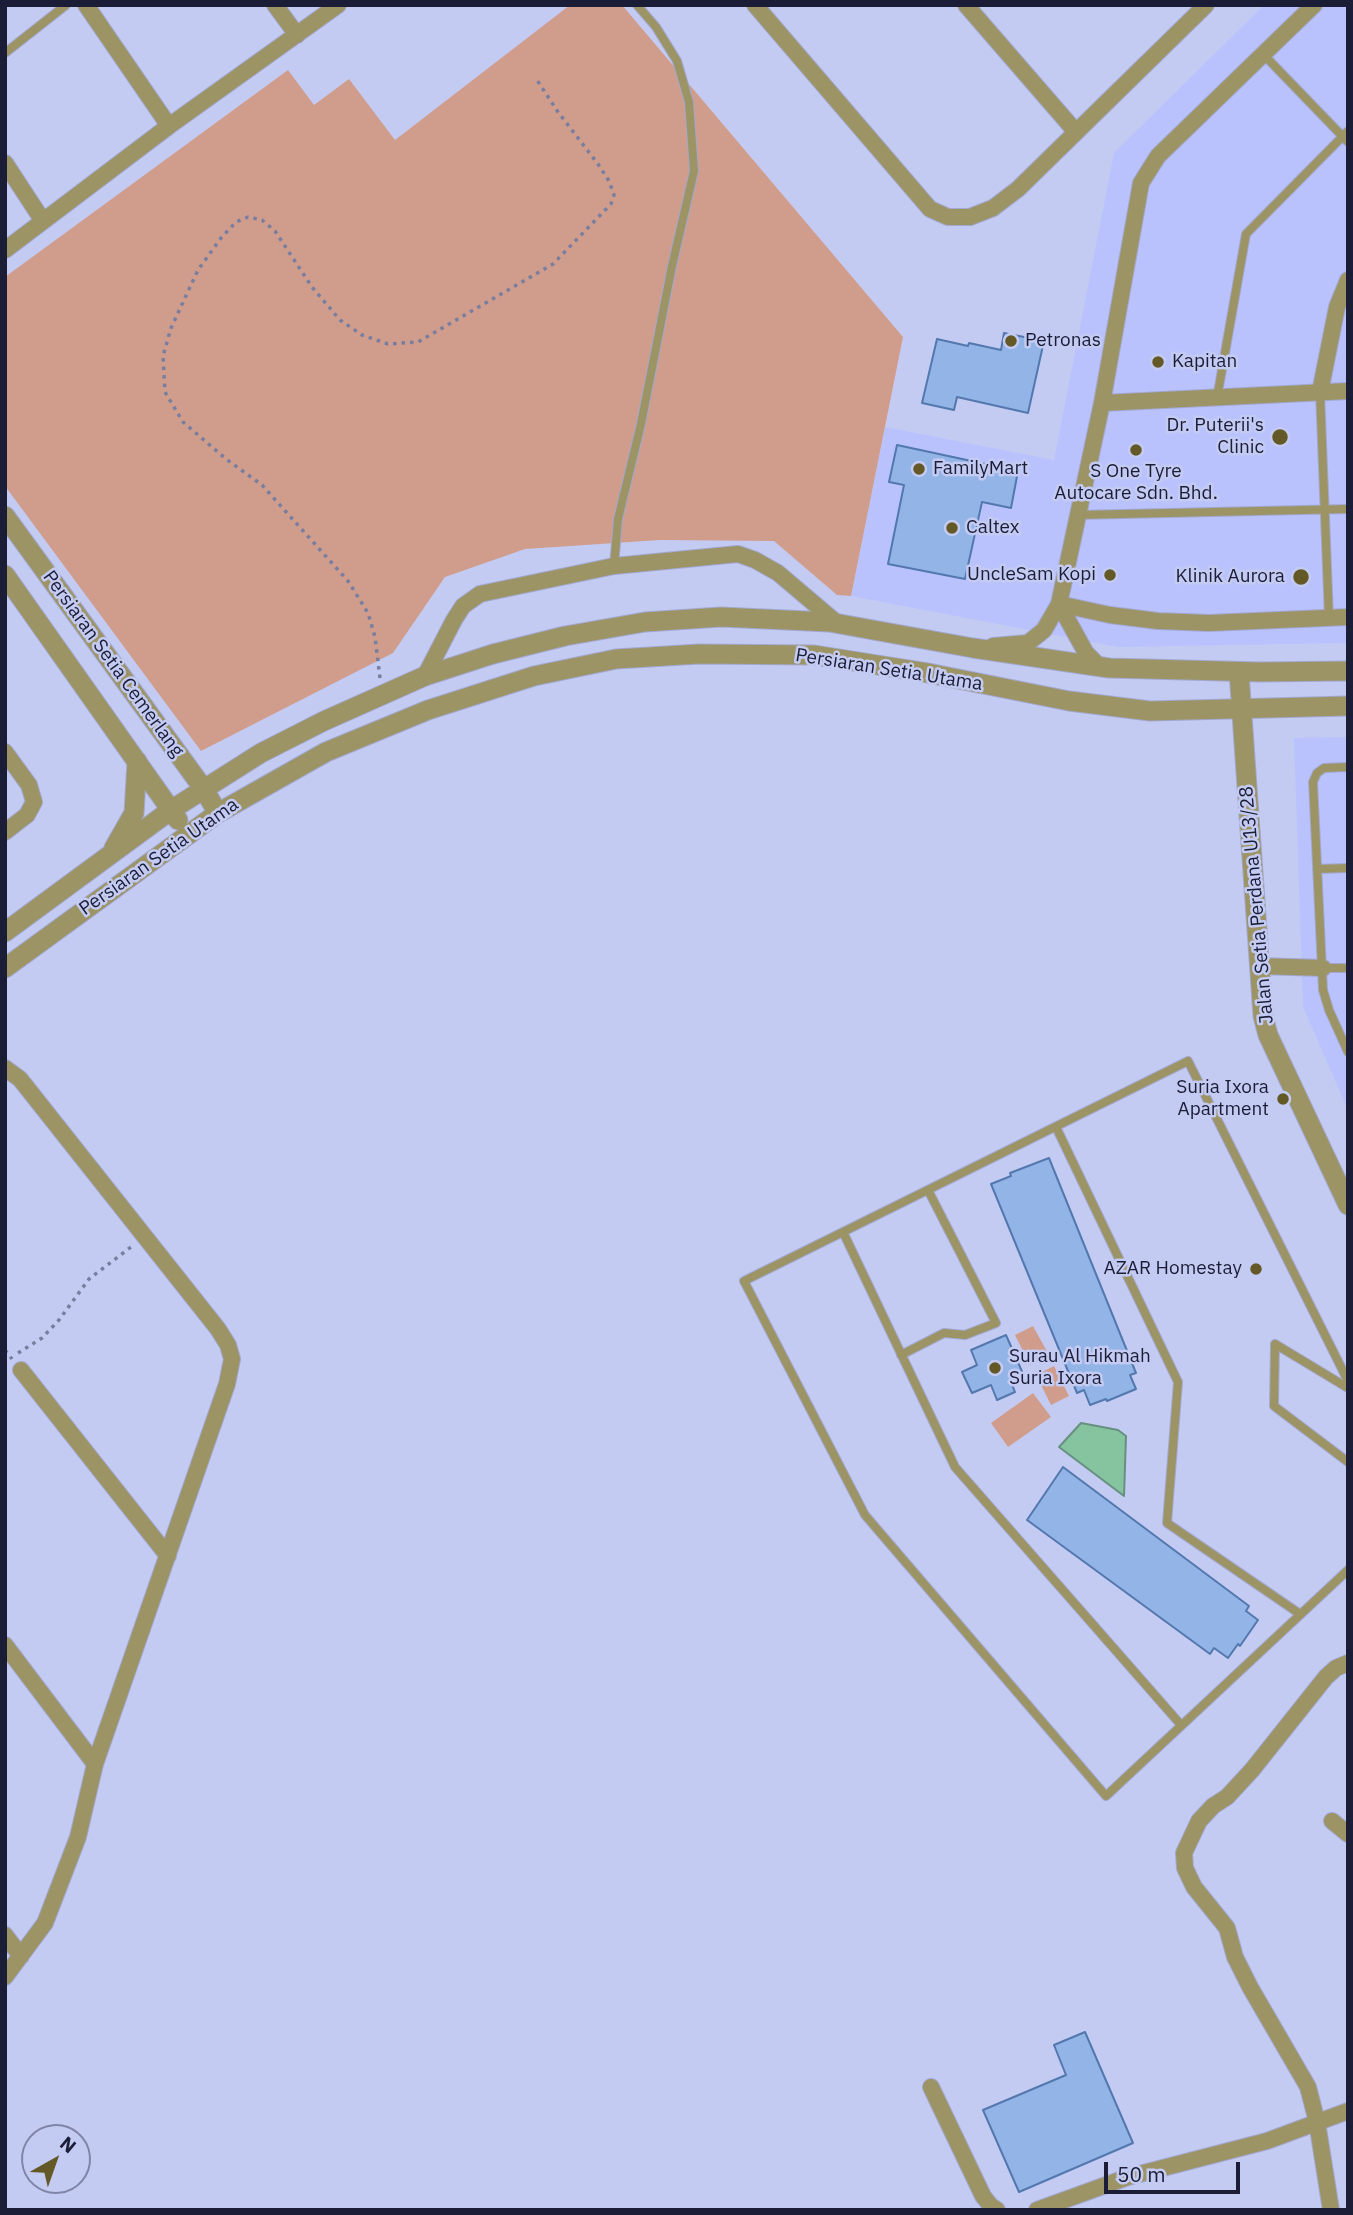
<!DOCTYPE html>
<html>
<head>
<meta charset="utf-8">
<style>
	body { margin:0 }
	#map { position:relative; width:1353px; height:2215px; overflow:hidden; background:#c4cbf3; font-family:"IBM Plex Sans",sans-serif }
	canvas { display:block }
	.frame { position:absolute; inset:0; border:7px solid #1b1d36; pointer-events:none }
	.north { position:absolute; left:21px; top:2124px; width:70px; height:70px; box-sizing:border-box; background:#c4cbf3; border:2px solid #8085a7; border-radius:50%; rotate:40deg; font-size:19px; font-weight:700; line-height:28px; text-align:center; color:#1b1d36 }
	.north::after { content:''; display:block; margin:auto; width:24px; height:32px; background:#645926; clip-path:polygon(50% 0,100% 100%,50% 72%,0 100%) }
	.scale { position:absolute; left:1104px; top:2162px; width:136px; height:32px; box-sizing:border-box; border:4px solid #1b1d36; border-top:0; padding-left:9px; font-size:21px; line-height:24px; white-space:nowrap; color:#1b1d36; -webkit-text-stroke:5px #c4cbf3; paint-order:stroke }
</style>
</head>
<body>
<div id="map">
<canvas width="1353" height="2215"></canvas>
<div class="frame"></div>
<div class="north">N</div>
<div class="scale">50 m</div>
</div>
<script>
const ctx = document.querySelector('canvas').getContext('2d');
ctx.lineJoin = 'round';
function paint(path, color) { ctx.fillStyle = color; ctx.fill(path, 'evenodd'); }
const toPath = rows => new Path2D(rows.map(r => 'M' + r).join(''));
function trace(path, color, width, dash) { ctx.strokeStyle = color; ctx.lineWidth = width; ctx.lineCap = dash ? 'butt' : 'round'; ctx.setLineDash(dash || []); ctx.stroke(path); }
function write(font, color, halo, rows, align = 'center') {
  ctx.font = font + ' "IBM Plex Sans",sans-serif'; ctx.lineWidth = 5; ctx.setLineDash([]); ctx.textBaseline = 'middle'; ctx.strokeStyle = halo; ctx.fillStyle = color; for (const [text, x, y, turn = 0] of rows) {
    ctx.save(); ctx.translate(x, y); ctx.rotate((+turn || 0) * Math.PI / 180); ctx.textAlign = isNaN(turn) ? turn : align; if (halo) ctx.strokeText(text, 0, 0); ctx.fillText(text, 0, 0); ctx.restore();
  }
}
paint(toPath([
	[1264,5,1348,5,1348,643,1118,647,851,596,885,427,1054,460,1114,153],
	[1348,737,1348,1110,1303,1007,1294,738]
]), '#b9c2fd');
paint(toPath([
	[570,5,622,5,903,337,851,596,837,595,774,541,660,540,525,549,445,577,393,653,201,751,5,486,5,277,288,70,314,105,349,79,395,140],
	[1033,1326,1049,1355,1030,1365,1015,1335],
	[1054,1366,1069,1396,1051,1405,1036,1375],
	[1033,1393,1051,1417,1008,1447,991,1423]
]), '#d09d8d');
const water = toPath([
	[1081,1423,1118,1430,1126,1436,1124,1496,1059,1447,1081,1423]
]);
paint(water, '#86c39f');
trace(water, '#669180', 2);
const building = toPath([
	[1004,333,1044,341,1028,413,957,397,954,410,922,403,937,339,968,346,969,343,1001,350,1004,333],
	[897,445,1018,471,1011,508,982,502,965,579,888,564,904,485,889,482,897,445],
	[1049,1158,1136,1373,1130,1375,1136,1389,1107,1401,1106,1399,1090,1405,1084,1390,1077,1393,991,1184,1011,1176,1010,1173,1049,1158],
	[1006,1335,1024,1376,1011,1382,1015,1392,997,1400,991,1385,972,1393,962,1372,977,1365,971,1350,1006,1335],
	[1063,1467,1249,1606,1246,1611,1258,1620,1240,1646,1238,1644,1228,1658,1214,1648,1210,1654,1027,1520,1063,1467],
	[1085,2032,1133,2143,1019,2192,983,2110,1066,2075,1054,2045,1085,2032]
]);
paint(building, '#92b4e6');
trace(building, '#5378ae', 2);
const service = toPath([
	[5,53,66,5],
	[1264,55,1348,142],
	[1320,392,1329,618],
	[1217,398,1246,234,1348,131],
	[1078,515,1348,509],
	[614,566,618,519,641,424,672,266,694,171,689,102,677,61,656,27,637,5],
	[1348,767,1324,768,1317,773,1313,782,1323,990,1329,1010,1348,1052],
	[1317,869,1348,868],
	[1323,968,1348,968],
	[1056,1127,1178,1382,1167,1523,1300,1614],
	[843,1232,955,1467,1181,1725],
	[1275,1344,1274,1406,1348,1462],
	[1275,1344,1348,1388],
	[901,1355,944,1333,965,1335,996,1323,928,1190],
	[1348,1381,1188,1061,744,1281,865,1515,1106,1796,1348,1570]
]);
const minor = toPath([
	[86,5,169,126],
	[275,5,297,35],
	[755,5,930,209,948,217,970,217,993,208,1018,189,1206,5],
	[966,5,1076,132],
	[5,163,43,221],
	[5,250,169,126,338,5],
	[1320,392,1337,307,1348,280],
	[1102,403,1348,391],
	[1059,604,1110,615,1158,621,1209,623,1348,617],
	[1059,604,1086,653,1099,666],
	[993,646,1028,643,1044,630,1059,604,1102,403,1141,183,1158,156,1314,5],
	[425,676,454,620,463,606,480,594,614,566,738,554,755,560,778,573,837,623],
	[5,752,29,785,34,802,27,815,5,832],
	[1259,966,1323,968],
	[5,1068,20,1079,218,1329,228,1345,232,1359,227,1384,95,1764],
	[21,1370,168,1556],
	[5,1645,95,1764,78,1837,45,1923,5,1977],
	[1332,1821,1348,1834],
	[5,1935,21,1956],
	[931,2087,983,2196,991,2206,997,2210],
	[1037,2210,1128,2177,1267,2141,1348,2111],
	[1331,2210,1317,2122,1308,2087,1250,1987,1235,1957,1227,1928,1194,1887,1185,1868,1184,1853,1199,1821,1213,1806,1227,1797,1252,1770,1326,1677,1336,1668,1348,1663]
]);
const tertiary = toPath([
	[5,516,203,788,218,813],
	[5,575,178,820],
	[1239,672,1263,1016,1268,1035,1348,1205],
	[114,848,134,813,137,761],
	[5,932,171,810,261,753,324,721,425,676,493,654,565,636,645,622,721,617,829,622,973,648,1109,668,1260,672,1348,671],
	[5,968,218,813,326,752,428,710,534,676,616,659,699,654,814,655,928,673,1069,701,1150,711,1348,706]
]);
trace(service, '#a2a8cd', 10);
trace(minor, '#a2a8cd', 18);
trace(tertiary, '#a2a8cd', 21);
trace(toPath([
	[380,678,375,637,368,613,348,581,262,485,226,459,183,422,165,392,163,356,171,328,198,270,221,238,236,222,248,217,262,220,275,231,312,287,340,320,362,335,388,344,418,342,553,264,611,204,614,195,609,181,598,164,558,112,537,80],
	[5,1350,12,1359],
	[18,1353,42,1338,59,1320,89,1279,131,1247]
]), '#797e9f', 3.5, [3.5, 5]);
trace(service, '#9d9466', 8);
trace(minor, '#9d9466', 16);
trace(tertiary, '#9d9466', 19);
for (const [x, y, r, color] of [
	[1011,341,7,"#645926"],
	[1158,362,7,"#645926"],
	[1280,437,9,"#645926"],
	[1136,450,7,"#645926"],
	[919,469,7,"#645926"],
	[952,528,7,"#645926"],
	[1110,575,7,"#645926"],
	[1301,577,9,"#645926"],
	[1283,1099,7,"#645926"],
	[1256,1269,7,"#645926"],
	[995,1368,7,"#645926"]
]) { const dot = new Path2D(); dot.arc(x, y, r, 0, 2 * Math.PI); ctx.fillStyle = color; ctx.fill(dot); trace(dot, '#c4cbf3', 2.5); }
write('19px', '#1b1d36', '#c4cbf3', [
	["Petronas",1025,341],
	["Kapitan",1172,362],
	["Dr. Puterii's",1264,426,"right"],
	["Clinic",1264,448,"right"],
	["FamilyMart",933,469],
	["S One Tyre",1136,472,"center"],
	["Autocare Sdn. Bhd.",1136,494,"center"],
	["Caltex",966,528],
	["UncleSam Kopi",1096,575,"right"],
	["Klinik Aurora",1285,577,"right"],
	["Suria Ixora",1269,1088,"right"],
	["Apartment",1269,1110,"right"],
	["AZAR Homestay",1242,1269,"right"],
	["Surau Al Hikmah",1009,1357],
	["Suria Ixora",1009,1379]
], 'left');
write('19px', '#1b1d36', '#c4cbf3', [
	["Persiaran Setia Cemerlang",113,664,54],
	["Persiaran Setia Utama",889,670,9],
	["Persiaran Setia Utama",159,857,-35],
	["Jalan Setia Perdana U13/28",1257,905,-95]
]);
</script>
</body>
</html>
